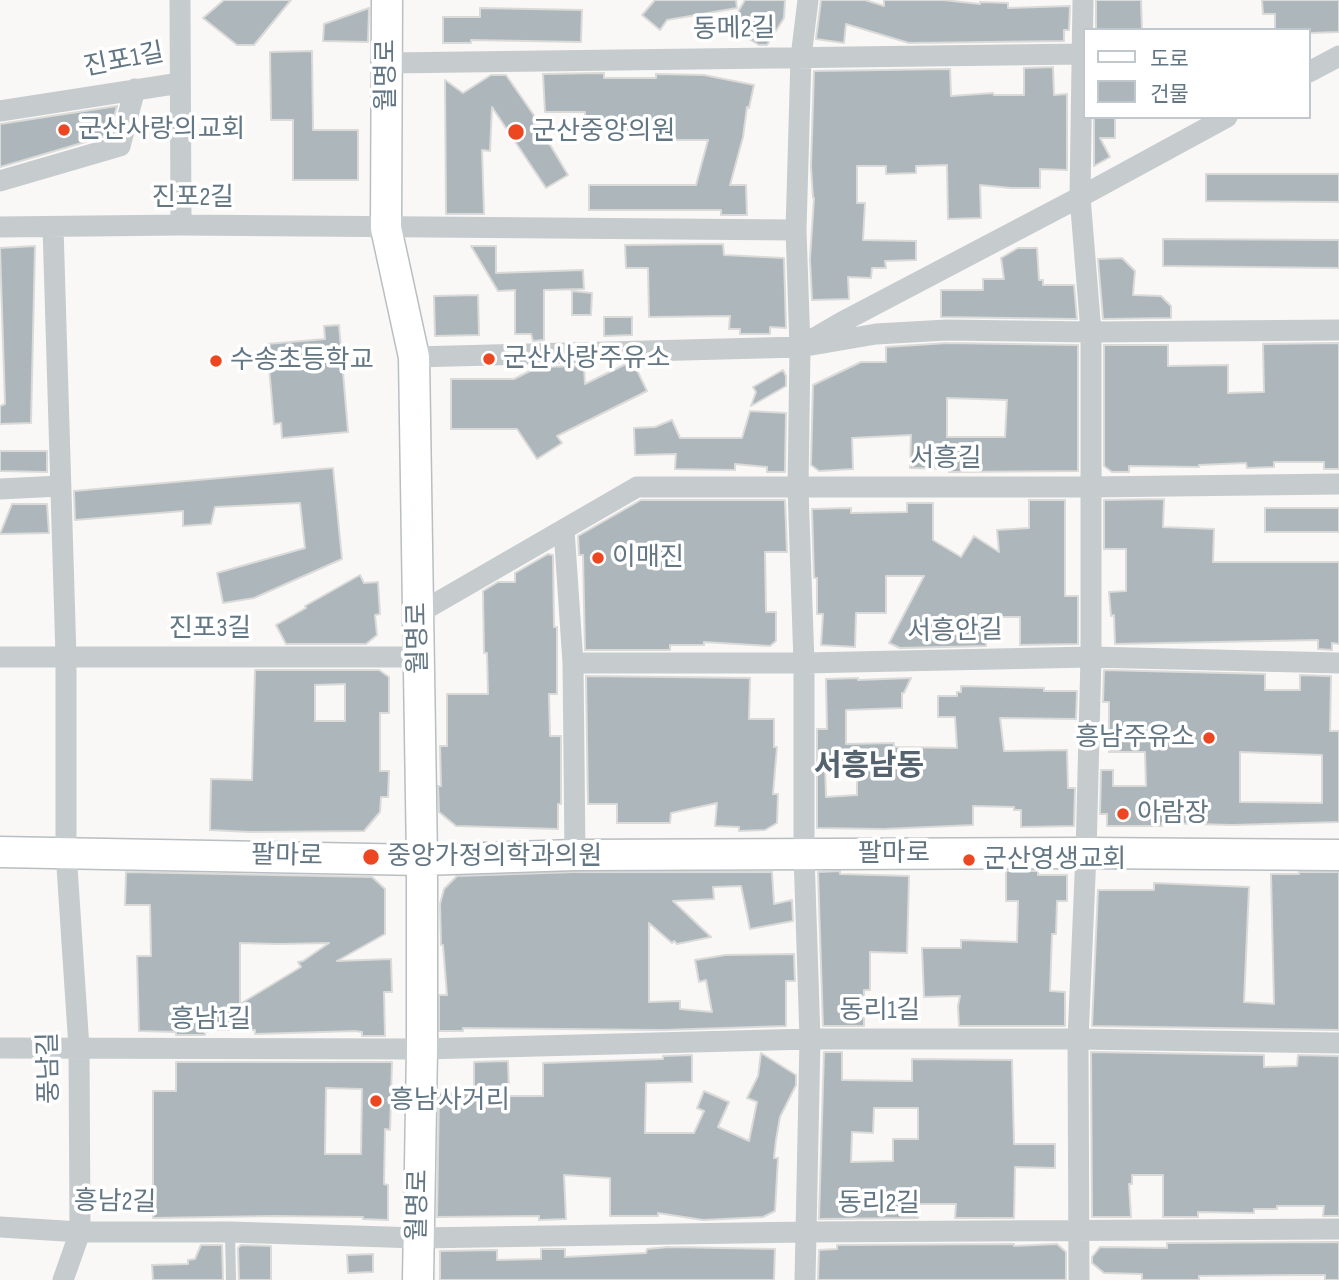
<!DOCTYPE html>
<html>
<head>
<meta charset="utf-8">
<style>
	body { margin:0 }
	#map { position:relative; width:1339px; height:1280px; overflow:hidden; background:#f9f8f6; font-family:"Sofia Sans Condensed","Noto Sans KR",sans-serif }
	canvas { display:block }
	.legend { position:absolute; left:1083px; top:28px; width:228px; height:91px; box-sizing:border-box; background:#fff; border:2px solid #c0c8cd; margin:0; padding:9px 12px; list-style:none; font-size:21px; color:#627683 }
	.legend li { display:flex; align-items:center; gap:14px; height:35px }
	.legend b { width:35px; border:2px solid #c0c8cd }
</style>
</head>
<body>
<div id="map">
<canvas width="1339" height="1280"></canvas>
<ul class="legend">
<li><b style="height:9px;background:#fff"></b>도로</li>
<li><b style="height:19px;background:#acb6bb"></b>건물</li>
</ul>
</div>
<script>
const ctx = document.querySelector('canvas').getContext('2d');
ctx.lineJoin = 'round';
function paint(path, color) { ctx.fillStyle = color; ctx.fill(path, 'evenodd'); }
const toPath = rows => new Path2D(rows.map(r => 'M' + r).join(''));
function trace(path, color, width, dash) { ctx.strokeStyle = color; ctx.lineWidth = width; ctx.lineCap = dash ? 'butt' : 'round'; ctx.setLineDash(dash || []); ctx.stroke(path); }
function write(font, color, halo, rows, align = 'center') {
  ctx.font = font + ' "Sofia Sans Condensed","Noto Sans KR",sans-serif'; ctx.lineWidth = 7; ctx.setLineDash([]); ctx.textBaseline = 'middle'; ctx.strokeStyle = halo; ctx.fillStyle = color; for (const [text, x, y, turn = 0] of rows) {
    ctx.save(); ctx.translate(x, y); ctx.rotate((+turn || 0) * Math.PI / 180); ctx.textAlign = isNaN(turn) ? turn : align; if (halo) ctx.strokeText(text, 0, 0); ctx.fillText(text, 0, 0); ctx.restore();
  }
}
const building = toPath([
	[224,0,291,0,254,45,237,45,203,18,224,0],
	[655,0,736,0,737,8,667,20,660,30,642,15,655,0],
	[745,0,785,0,784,18,767,45,759,45,729,27,745,0],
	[821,0,865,0,884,6,884,0,943,0,980,4,980,2,1008,3,1008,8,1070,6,1069,30,1064,30,1064,41,909,43,846,24,844,43,816,39,821,0],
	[1096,0,1141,0,1142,30,1096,30,1096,0],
	[1262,0,1339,0,1339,32,1309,33,1309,30,1306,29,1275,29,1275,14,1263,14,1262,0],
	[369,8,368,42,323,41,324,24,369,8],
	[480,8,582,10,581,42,471,40,471,43,443,43,443,17,480,17,480,8],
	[312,51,313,130,358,130,358,180,293,180,293,120,271,120,270,52,312,51],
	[1053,67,1054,95,1067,94,1067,170,1040,169,1040,188,1011,188,980,185,981,218,948,219,947,165,916,166,916,173,886,174,886,166,857,166,857,203,865,203,863,240,916,241,916,260,885,261,886,268,872,268,871,278,848,277,849,299,812,300,810,259,814,198,813,198,811,166,814,71,950,69,951,96,993,93,994,95,1024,95,1024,68,1053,67],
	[604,73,604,78,656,78,656,74,704,75,754,85,749,108,747,107,743,137,730,185,746,185,747,215,721,215,721,210,589,210,589,185,696,185,708,140,655,140,655,130,607,130,607,122,585,122,585,112,545,112,543,74,604,73],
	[491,75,506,75,540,124,540,128,568,175,546,188,492,107,490,151,482,150,484,214,446,214,445,80,463,93,491,75],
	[117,106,109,135,0,167,0,124,117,106],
	[1094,117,1115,117,1115,138,1100,138,1110,157,1094,166,1094,117],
	[1206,174,1339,174,1339,202,1206,201,1206,174],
	[1163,239,1339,240,1339,268,1163,266,1163,239],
	[723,244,724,255,784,258,786,328,770,327,770,334,740,334,740,329,729,329,730,316,649,317,648,268,626,268,625,245,723,244],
	[35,246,31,423,0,424,0,406,5,404,0,248,35,246],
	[471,246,496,246,496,273,583,270,584,289,544,290,544,340,533,341,531,334,515,334,515,290,498,291,471,246],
	[1018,248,1037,248,1039,280,1043,280,1043,285,1074,285,1077,319,941,317,941,290,983,290,983,279,1004,279,1001,258,1018,248],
	[1122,258,1135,271,1133,295,1161,296,1171,306,1171,318,1103,319,1098,259,1122,258],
	[572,291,592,293,591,315,572,315,572,291],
	[478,295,479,335,435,336,434,296,478,295],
	[604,317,632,317,632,335,604,336,604,317],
	[339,325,348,432,282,438,281,423,274,424,267,344,325,339,324,326,339,325],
	[947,343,1078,345,1078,471,949,472,949,469,910,468,911,435,852,438,853,469,819,471,811,465,813,385,861,362,886,362,886,347,947,343],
	[947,398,1007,400,1005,437,947,437,947,398],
	[1339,343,1339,469,1324,469,1324,462,1274,462,1274,467,1247,468,1246,463,1199,465,1199,467,1129,466,1129,472,1112,472,1104,466,1104,345,1168,345,1168,366,1228,365,1228,393,1264,392,1263,344,1339,343],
	[634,364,647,391,557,436,562,443,537,459,517,429,451,429,451,379,514,379,538,367,584,366,585,384,624,365,634,364],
	[783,370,786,376,786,386,751,406,756,392,753,387,783,370],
	[750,411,786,413,785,472,767,472,767,467,735,464,735,470,675,469,676,454,635,455,634,428,655,427,672,420,680,438,742,438,750,411],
	[0,451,47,451,47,472,0,471,0,451],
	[333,468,342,559,254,598,223,603,217,573,305,548,300,503,215,507,211,524,183,526,183,511,75,520,74,491,333,468],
	[1164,499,1163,527,1214,529,1213,562,1339,562,1339,644,1332,643,1332,650,1318,649,1318,640,1115,644,1114,615,1111,616,1109,592,1126,591,1126,549,1104,549,1104,500,1164,499],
	[641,500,785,500,787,552,765,552,766,612,776,612,776,641,770,646,704,642,704,645,670,645,670,650,585,650,583,555,579,555,578,536,641,500],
	[1029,500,1065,500,1065,596,1078,596,1078,644,1020,645,1020,617,987,617,986,646,900,648,889,643,924,576,886,576,886,613,856,613,855,647,821,645,823,614,817,614,817,578,814,578,812,509,851,508,851,513,907,512,907,503,933,503,933,540,961,557,974,536,999,552,997,530,1029,528,1029,500],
	[12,504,47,504,49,533,0,534,12,504],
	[1265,508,1339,508,1339,532,1265,532,1265,508],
	[548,554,553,555,554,627,557,627,557,694,549,694,550,736,561,736,561,804,558,804,558,829,456,826,439,812,438,786,441,786,440,746,447,746,447,694,488,694,487,653,484,653,483,591,498,582,515,582,515,573,548,554],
	[360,575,364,583,378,582,380,614,375,615,377,635,366,644,286,644,276,625,306,608,305,606,360,575],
	[255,670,379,670,389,677,389,713,380,713,380,771,389,771,388,797,381,797,380,812,364,831,250,832,210,830,211,779,252,780,255,670],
	[345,684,345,721,315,721,315,685,345,684],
	[1104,670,1265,674,1265,690,1300,690,1300,675,1331,676,1330,731,1339,731,1339,822,1232,825,1162,823,1162,826,1107,826,1107,814,1100,814,1101,770,1113,770,1113,786,1146,786,1145,752,1109,752,1109,702,1103,702,1104,670],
	[1240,752,1322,755,1322,803,1240,802,1240,752],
	[586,676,750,678,749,719,774,719,774,747,777,747,773,794,778,794,777,823,765,830,739,831,739,827,715,826,717,803,671,813,670,823,617,823,617,804,588,804,586,676],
	[858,678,858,680,911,678,904,693,902,693,902,708,846,710,846,744,894,743,894,747,957,748,955,717,938,717,938,696,957,696,957,692,961,692,961,686,1044,688,1044,691,1077,691,1076,719,1000,718,1004,751,1067,750,1068,788,1075,788,1074,826,1021,827,1021,810,1014,810,1014,807,973,806,973,825,884,829,817,828,817,729,827,729,826,679,858,678],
	[857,765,857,795,826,797,825,766,857,765],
	[840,871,840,874,909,876,907,953,870,952,870,990,864,990,864,1026,823,1026,818,872,840,871],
	[1006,871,1038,871,1038,875,1067,875,1067,901,1057,901,1056,934,1052,934,1050,991,1065,992,1065,1026,959,1026,958,1006,960,996,924,997,922,948,961,948,961,940,1017,942,1018,901,1006,901,1006,871],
	[126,872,372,877,385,889,385,934,337,961,391,959,392,992,384,992,385,1036,362,1036,362,1032,355,1031,255,1034,255,1030,208,1030,208,1032,205,1032,205,1035,176,1035,176,1032,139,1031,137,956,151,956,150,905,125,905,126,872],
	[240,943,277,944,329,943,303,961,298,962,301,967,240,1004,240,943],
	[575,872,772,872,774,904,792,900,793,921,750,929,741,886,713,887,714,899,673,901,711,937,677,944,674,941,672,943,649,923,649,1002,680,1001,680,1009,712,1012,706,980,699,982,695,960,725,955,794,954,795,981,786,981,786,1026,663,1030,463,1028,463,1031,439,1031,439,995,447,995,443,945,441,945,440,904,444,889,457,876,575,872],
	[1299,872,1339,872,1339,1030,1092,1026,1098,890,1154,890,1154,883,1249,887,1244,1002,1274,1004,1271,874,1299,874,1299,872],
	[824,1052,842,1052,842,1080,912,1081,912,1059,1012,1060,1014,1144,1055,1144,1055,1168,1015,1167,1014,1218,955,1218,956,1204,918,1204,918,1218,819,1219,824,1052],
	[874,1108,918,1108,918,1139,893,1139,893,1161,851,1162,852,1132,873,1133,874,1108],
	[1091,1052,1264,1055,1264,1067,1297,1066,1298,1055,1339,1056,1339,1216,1323,1216,1324,1206,1277,1206,1277,1209,1254,1209,1254,1213,1198,1212,1198,1217,1163,1217,1163,1175,1132,1175,1132,1184,1129,1184,1131,1217,1092,1217,1091,1052],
	[761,1053,796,1075,796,1085,780,1117,776,1140,774,1158,778,1158,775,1211,763,1217,703,1220,658,1213,658,1216,610,1216,610,1178,564,1175,566,1219,539,1220,539,1216,437,1217,439,1093,474,1093,474,1062,508,1061,509,1096,543,1096,543,1063,663,1059,663,1056,692,1055,692,1082,646,1083,645,1133,694,1133,704,1111,697,1108,704,1091,729,1102,718,1127,749,1141,757,1102,747,1098,758,1076,761,1053],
	[176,1062,392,1062,390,1130,385,1129,384,1184,388,1185,388,1220,363,1219,363,1217,274,1216,153,1218,153,1091,176,1091,176,1062],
	[326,1088,362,1089,361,1154,325,1154,326,1088],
	[1339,1242,1339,1280,1325,1280,1325,1275,1294,1275,1199,1276,1199,1280,1142,1280,1142,1274,1104,1273,1092,1263,1092,1257,1100,1247,1167,1248,1167,1243,1339,1242],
	[1014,1244,1014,1246,1057,1244,1066,1252,1066,1280,818,1280,819,1250,837,1249,837,1245,1014,1244],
	[201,1245,222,1245,223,1280,153,1280,152,1265,188,1264,188,1260,195,1259,201,1245],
	[241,1245,271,1246,271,1280,239,1280,238,1248,241,1245],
	[669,1247,775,1249,774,1280,440,1280,440,1251,497,1250,497,1260,541,1259,541,1249,565,1249,565,1257,646,1253,647,1249,669,1247],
	[373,1254,373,1272,348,1273,347,1255,373,1254]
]);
paint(building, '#acb6bb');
trace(building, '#dadad8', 2);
const secondary = toPath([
	[387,0,386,228,414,357,422,860,422,1049,418,1280],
	[0,852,422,860,575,855,1086,853,1339,855]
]);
trace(secondary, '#b8bec2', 33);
trace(toPath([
	[230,1232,231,1280]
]), '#c6cbce', 10);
trace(toPath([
	[180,0,181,225],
	[388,63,1082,54],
	[1309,72,1339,56],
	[0,111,180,83],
	[0,181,120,146,135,89],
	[0,227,181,225,796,230],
	[53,227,66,657,66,852,79,1048,80,1232,63,1280],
	[811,340,842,322,1080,197,1227,117],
	[414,357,800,347,876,334,947,330,1091,332,1339,330],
	[0,489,60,486],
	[564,530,573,663,575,855],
	[419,613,637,487,1090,487,1339,484],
	[0,657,420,657],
	[573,663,804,663,1091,657,1339,663],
	[0,1048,422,1049,810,1039,1078,1039,1339,1043],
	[0,1227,80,1232,230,1232,418,1238,806,1232,1339,1229],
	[805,1280,810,1039,804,854,804,663,798,488,800,347,796,230,801,57,808,0],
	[1079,1280,1078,1039,1086,853,1091,657,1091,332,1080,197,1083,0]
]), '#c6cbce', 21);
trace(secondary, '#fff', 30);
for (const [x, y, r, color] of [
	[64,130,7,"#ed4721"],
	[516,132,9,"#ed4721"],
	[489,359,7,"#ed4721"],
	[216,361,7,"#ed4721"],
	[598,558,7,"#ed4721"],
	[1209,738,7,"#ed4721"],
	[1123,814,7,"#ed4721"],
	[371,857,9,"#ed4721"],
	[969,860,7,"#ed4721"],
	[376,1101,7,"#ed4721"]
]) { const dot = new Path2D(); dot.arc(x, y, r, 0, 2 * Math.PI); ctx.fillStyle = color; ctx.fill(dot); trace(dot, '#fff', 2.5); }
write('26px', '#627683', '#fff', [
	["동메2길",734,30,-1],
	["진포1길",124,61,-11],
	["월명로",387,75,-90],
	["진포2길",193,198],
	["서흥길",946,459],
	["진포3길",210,629],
	["서흥안길",955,632,-1],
	["월명로",419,638,-91],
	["팔마로",894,854],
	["팔마로",287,857,1],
	["동리1길",880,1011],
	["흥남1길",211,1020],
	["풍남길",50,1068,-91],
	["흥남2길",115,1203,1],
	["동리2길",879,1204],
	["월명로",419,1205,-89]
]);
write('26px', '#627683', '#fff', [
	["군산사랑의교회",78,130],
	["군산중앙의원",532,132],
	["군산사랑주유소",503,359],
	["수송초등학교",230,361],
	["이매진",612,558],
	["흥남주유소",1195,738,"right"],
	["아람장",1137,814],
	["중앙가정의학과의원",387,857],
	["군산영생교회",983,860],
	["흥남사거리",390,1101]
], 'left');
write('bold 30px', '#54636d', '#fff', [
	["서흥남동",869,767]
]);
</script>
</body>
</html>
